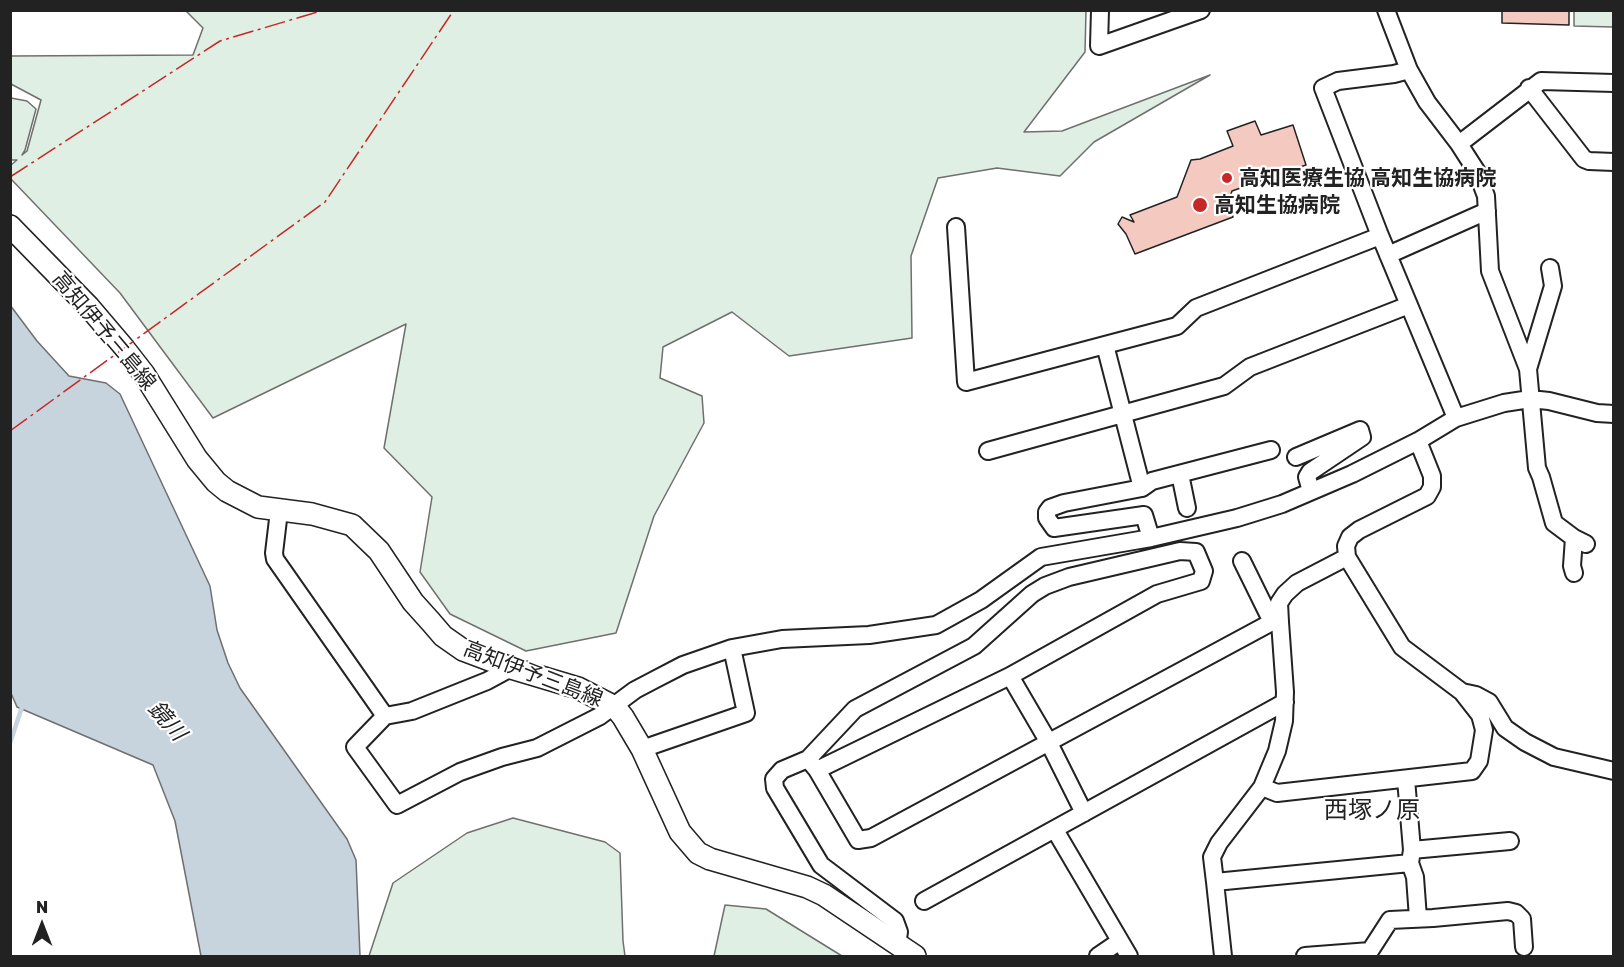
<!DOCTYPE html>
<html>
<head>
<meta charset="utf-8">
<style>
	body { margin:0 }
	#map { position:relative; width:1624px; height:967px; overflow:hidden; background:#fff; font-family:"Golos Text",sans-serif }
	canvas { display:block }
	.frame { position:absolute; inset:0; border:12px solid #222; pointer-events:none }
	.north { position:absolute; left:12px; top:895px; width:60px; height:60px; -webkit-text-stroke:4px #fff; paint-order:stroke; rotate:0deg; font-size:16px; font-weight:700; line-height:24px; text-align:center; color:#222 }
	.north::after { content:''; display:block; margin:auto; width:21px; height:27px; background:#222; clip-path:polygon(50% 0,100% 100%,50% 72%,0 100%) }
</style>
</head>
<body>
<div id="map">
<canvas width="1624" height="967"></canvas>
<div class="frame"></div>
<div class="north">N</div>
</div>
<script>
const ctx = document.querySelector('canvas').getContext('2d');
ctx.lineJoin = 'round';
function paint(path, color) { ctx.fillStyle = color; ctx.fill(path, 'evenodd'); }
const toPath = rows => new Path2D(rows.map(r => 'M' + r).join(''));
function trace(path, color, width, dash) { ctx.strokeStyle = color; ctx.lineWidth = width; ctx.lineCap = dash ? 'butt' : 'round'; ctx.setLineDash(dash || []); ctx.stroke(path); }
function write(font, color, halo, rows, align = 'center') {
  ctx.font = font + ' "Golos Text","Noto Sans JP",sans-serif'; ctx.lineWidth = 4.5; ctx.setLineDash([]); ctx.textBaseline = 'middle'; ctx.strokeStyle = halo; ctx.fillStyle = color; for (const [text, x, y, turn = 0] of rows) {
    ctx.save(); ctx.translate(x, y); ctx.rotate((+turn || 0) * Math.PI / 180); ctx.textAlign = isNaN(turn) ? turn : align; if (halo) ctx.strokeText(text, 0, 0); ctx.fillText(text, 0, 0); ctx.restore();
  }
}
const green = toPath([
	[185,10,1086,11,1085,52,1024,132,1062,131,1210,75,1094,142,1060,176,997,168,938,178,911,256,912,338,789,356,732,312,663,347,660,378,702,396,704,423,654,516,616,633,526,651,450,614,420,572,432,497,384,448,406,324,213,418,120,293,11,179,11,165,17,160,11,160,11,98,27,101,36,109,25,150,22,155,27,151,41,100,11,84,11,56,193,55,203,28,185,10],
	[1574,11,1613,11,1613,27,1574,26,1574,11],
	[513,818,605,842,620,853,623,941,625,956,369,956,393,883,467,833,513,818],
	[725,905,766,909,842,956,714,956,725,905]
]);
paint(green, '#e0efe3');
trace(green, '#6f6f6f', 1.5);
const water = toPath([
	[10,305,37,341,69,376,106,383,120,394,210,586,217,630,228,663,240,688,347,839,356,860,360,956,201,956,175,821,153,765,17,707,10,691,10,305]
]);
paint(water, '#c7d3dd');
trace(water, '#6f6f6f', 1.5);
trace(toPath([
	[10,743,23,704]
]), '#c7d3dd', 4.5);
const building = toPath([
	[1502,10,1569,10,1569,25,1502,23,1502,10],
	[1255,121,1261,135,1293,125,1306,165,1232,191,1228,202,1233,217,1135,254,1126,234,1118,224,1122,217,1134,222,1130,215,1177,197,1191,160,1200,159,1233,146,1227,131,1255,121]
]);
paint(building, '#f3c9c0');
trace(building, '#222', 1.5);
const minor = toPath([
	[1100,10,1099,46,1201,10],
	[1386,10,1409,70,1427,102,1459,144,1477,172,1486,196,1490,271,1528,369,1537,468,1541,477,1554,523,1574,538,1586,544],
	[1409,70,1394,74,1338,81,1323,88,1379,233,1456,418],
	[1529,88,1584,159,1589,161,1614,162],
	[1459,144,1541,81,1614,83],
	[956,227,966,382,1105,345,1142,488],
	[1388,255,1487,211],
	[1105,345,1177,326,1196,308,1380,236],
	[1528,369,1553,286,1550,268],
	[988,451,1224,386,1250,367,1409,305],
	[1296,457,1360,430,1362,437,1310,472,1307,477,1311,491],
	[1180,474,1187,508],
	[279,511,274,553,275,559,385,716,412,711,487,681,511,668],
	[1151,538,1144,515,1054,528,1047,518,1047,512,1050,508,1064,503,1142,488,1152,481,1271,450],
	[1574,538,1572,566,1574,573],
	[1242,561,1272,622],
	[1280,622,1279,603,1285,594,1297,583,1347,557],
	[1010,676,1048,741,1084,813],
	[1462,692,1476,695,1489,702,1505,728,1525,742,1554,757,1614,771],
	[385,716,355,747,397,805,460,772,502,757,537,748,600,716,635,690,656,679,683,665,732,648,782,639,869,635,936,625,981,600,1041,557,1151,538,1237,518,1282,504,1352,474,1418,441,1456,418,1504,403,1530,399,1549,401,1597,413,1614,414],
	[642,749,746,713,732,648],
	[808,759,817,770,858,840,871,838,1272,622,1280,622,1285,692,1284,721,1277,751,1262,787,1277,793,1472,771,1479,761,1484,730,1480,715,1462,692,1402,647,1347,557,1346,546,1350,537,1359,530,1427,496,1432,487,1432,476,1418,441],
	[817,770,1010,676,1157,594,1201,581,1204,571,1196,552,1180,551,1069,577,1045,586,1032,594,974,646,855,709,808,759,782,770,774,779,775,788,821,865,895,921,899,932,897,944],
	[1406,779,1412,850,1410,863,1415,877,1418,918],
	[1055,830,1129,956],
	[1412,850,1510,841],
	[1215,882,1212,857,1219,843,1262,787],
	[924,901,1285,702],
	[1098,956,1120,941],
	[1223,956,1215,882,1410,863],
	[1305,956,1370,951,1390,920,1433,918,1508,911,1516,913,1522,919,1524,947]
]);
const major = toPath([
	[10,226,89,307,123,347,144,374,197,459,216,482,227,491,258,507,312,514,352,525,379,551,413,602,431,622,443,636,463,650,511,668,578,688,615,707,623,717,642,749,680,832,698,853,710,859,807,887,824,895,915,956]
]);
trace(minor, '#222', 20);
trace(major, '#222', 24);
trace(minor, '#fff', 16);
trace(major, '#fff', 21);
trace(toPath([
	[10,177,220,41,324,10],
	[10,431,325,202,454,10]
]), '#c62828', 1.5, [21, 4.5, 3, 4.5]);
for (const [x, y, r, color] of [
	[1227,178,6,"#c62828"],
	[1200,205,8,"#c62828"]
]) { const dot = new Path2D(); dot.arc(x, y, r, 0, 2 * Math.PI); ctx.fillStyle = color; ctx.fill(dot); trace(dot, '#fff', 2); }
write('bold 21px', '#222', '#fff', [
	["高知医療生協 高知生協病院",1239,178],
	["高知生協病院",1214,205]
], 'left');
write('21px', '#222', '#fff', [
	["高知伊予三島線",104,331,50],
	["高知伊予三島線",533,674,21]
]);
write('italic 22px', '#222', '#fff', [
	["鏡川",167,721,49]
]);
write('24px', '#222', '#fff', [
	["西塚ノ原",1372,810]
]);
</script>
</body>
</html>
